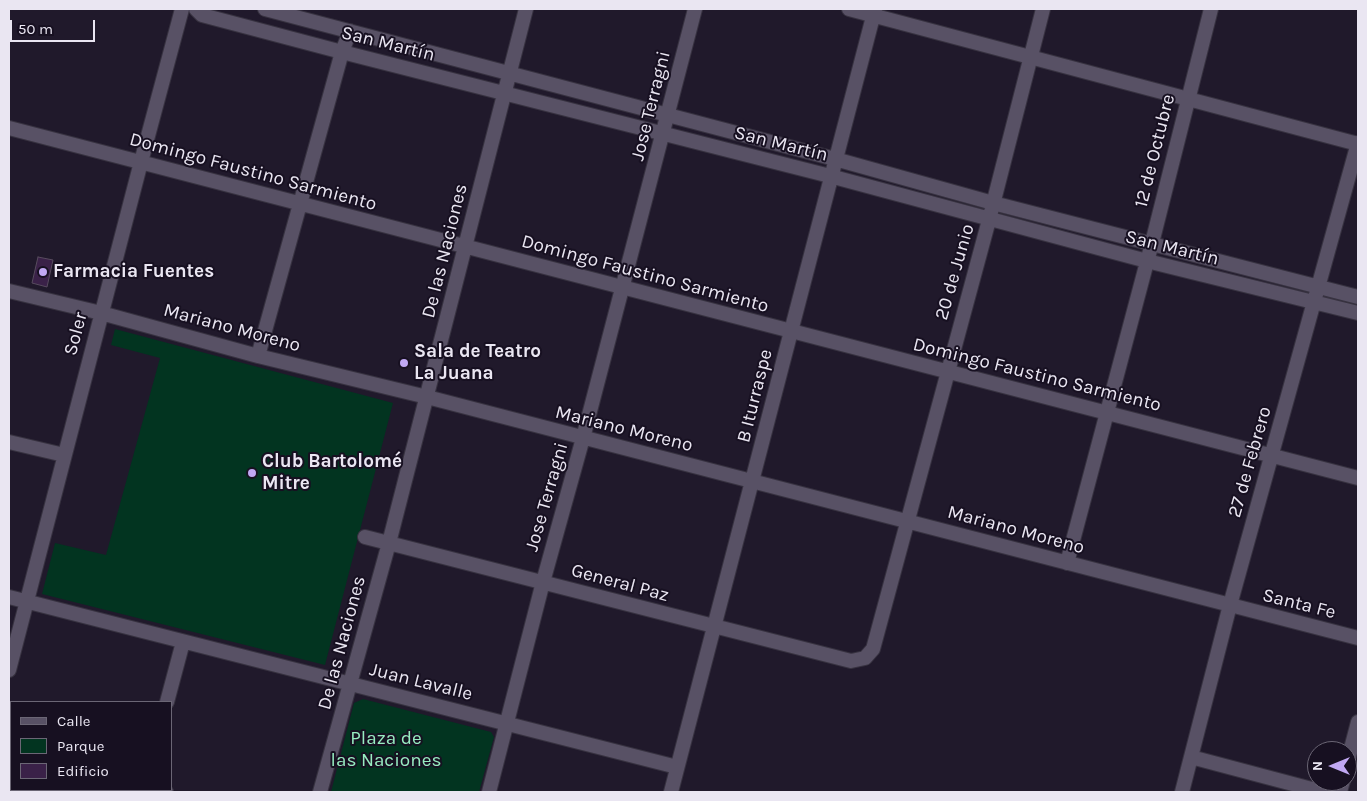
<!DOCTYPE html>
<html>
<head>
<meta charset="utf-8">
<style>
	body { margin:0 }
	#map { position:relative; width:1367px; height:801px; overflow:hidden; background:#20192b; font-family:Karla,sans-serif }
	canvas { display:block }
	.frame { position:absolute; inset:0; border:10px solid #eae6f2; pointer-events:none }
	.legend { position:absolute; left:10px; top:701px; width:162px; height:90px; box-sizing:border-box; background:#171021; border:1px solid #6b6675; margin:0; padding:6px 9px; list-style:none; font-size:15px; color:#eae6f2 }
	.legend li { display:flex; align-items:center; gap:10px; height:25px }
	.legend b { width:25px; border:1px solid #6b6675 }
	.north { position:absolute; left:1307px; top:741px; width:50px; height:50px; box-sizing:border-box; background:#171021; border:1px solid #6b6675; border-radius:50%; rotate:270deg; font-size:14px; font-weight:700; line-height:20px; text-align:center; color:#eae6f2 }
	.north::after { content:''; display:block; margin:auto; width:18px; height:22px; background:#c1a8f3; clip-path:polygon(50% 0,100% 100%,50% 72%,0 100%) }
	.scale { position:absolute; left:10px; top:20px; width:85px; height:22px; box-sizing:border-box; border:2px solid #eae6f2; border-top:0; padding-left:6px; font-size:15px; line-height:18px; white-space:nowrap; color:#eae6f2; -webkit-text-stroke:4px #171021; paint-order:stroke }
</style>
</head>
<body>
<div id="map">
<canvas width="1367" height="801"></canvas>
<div class="frame"></div>
<ul class="legend">
<li><b style="height:6px;background:#585165"></b>Calle</li>
<li><b style="height:14px;background:#023420"></b>Parque</li>
<li><b style="height:14px;background:#3a2148"></b>Edificio</li>
</ul>
<div class="north">N</div>
<div class="scale">50 m</div>
</div>
<script>
const ctx = document.querySelector('canvas').getContext('2d');
ctx.lineJoin = 'round';
function paint(path, color) { ctx.fillStyle = color; ctx.fill(path, 'evenodd'); }
const toPath = rows => new Path2D(rows.map(r => 'M' + r).join(''));
function trace(path, color, width, dash) { ctx.strokeStyle = color; ctx.lineWidth = width; ctx.lineCap = dash ? 'butt' : 'round'; ctx.setLineDash(dash || []); ctx.stroke(path); }
function write(font, color, halo, rows, align = 'center') {
  ctx.font = font + ' Karla,sans-serif'; ctx.lineWidth = 4; ctx.setLineDash([]); ctx.textBaseline = 'middle'; ctx.strokeStyle = halo; ctx.fillStyle = color; for (const [text, x, y, turn = 0] of rows) {
    ctx.save(); ctx.translate(x, y); ctx.rotate((+turn || 0) * Math.PI / 180); ctx.textAlign = isNaN(turn) ? turn : align; if (halo) ctx.strokeText(text, 0, 0); ctx.fillText(text, 0, 0); ctx.restore();
  }
}
paint(toPath([
	[115,329,393,403,325,665,42,594,55,543,106,555,160,358,111,345],
	[363,699,491,732,494,737,479,792,331,792,354,703]
]), '#023420');
const building = toPath([
	[38,257,53,260,47,287,32,283,38,257]
]);
paint(building, '#3a2148');
trace(building, '#574b5e', 1);
const minor = toPath([
	[196,9,202,15,342,52,830,176,1147,261,1358,313],
	[265,9,835,159,993,203,1358,297],
	[849,9,1358,144],
	[9,128,1358,478],
	[9,291,101,313,258,356,427,397,1358,638],
	[258,356,342,52,350,31],
	[9,442,64,455],
	[365,537,851,661,865,658,873,649,989,220,1043,9],
	[1067,563,1152,243,1211,9],
	[9,597,677,767],
	[9,670,141,162,182,9],
	[167,702,183,642],
	[9,752,11,753],
	[1191,757,1323,792],
	[1347,764,1358,722],
	[156,790,166,792],
	[143,792,144,790],
	[320,792,389,543,526,9],
	[489,792,543,582,583,438,695,9],
	[671,792,875,9],
	[1182,792,1230,605,1358,143],
	[1340,792,1343,781]
]);
trace(minor, '#373240', 16);
trace(minor, '#585165', 14);
for (const [x, y, r, color] of [
	[43,272,5,"#c1a8f3"],
	[404,363,5,"#c1a8f3"],
	[252,473,5,"#c1a8f3"]
]) { const dot = new Path2D(); dot.arc(x, y, r, 0, 2 * Math.PI); ctx.fillStyle = color; ctx.fill(dot); trace(dot, '#171021', 2); }
write('19px', '#eae6f2', '#171021', [
	["San Martín",388,44,14],
	["Jose Terragni",651,106,-76],
	["San Martín",781,144,14],
	["12 de Octubre",1155,151,-76],
	["Domingo Faustino Sarmiento",253,172,15],
	["San Martín",1172,248,14],
	["De las Naciones",445,251,-76],
	["20 de Junio",955,272,-74],
	["Domingo Faustino Sarmiento",645,274,15],
	["Mariano Moreno",232,328,15],
	["Soler",76,334,-75],
	["Domingo Faustino Sarmiento",1037,375,14],
	["B Iturraspe",755,396,-76],
	["Mariano Moreno",624,429,14],
	["27 de Febrero",1250,462,-74],
	["Jose Terragni",547,497,-74],
	["Mariano Moreno",1016,530,15],
	["General Paz",620,583,15],
	["Santa Fe",1299,604,14],
	["De las Naciones",342,643,-75],
	["Juan Lavalle",421,682,14]
]);
write('bold 19px', '#eae6f2', '#171021', [
	["Farmacia Fuentes",53,272],
	["Sala de Teatro",414,352],
	["La Juana",414,374],
	["Club Bartolomé",262,462],
	["Mitre",262,484]
], 'left');
write('19px', '#97ecc1', '#171021', [
	["Plaza de",386,739],
	["las Naciones",386,761]
]);
</script>
</body>
</html>
